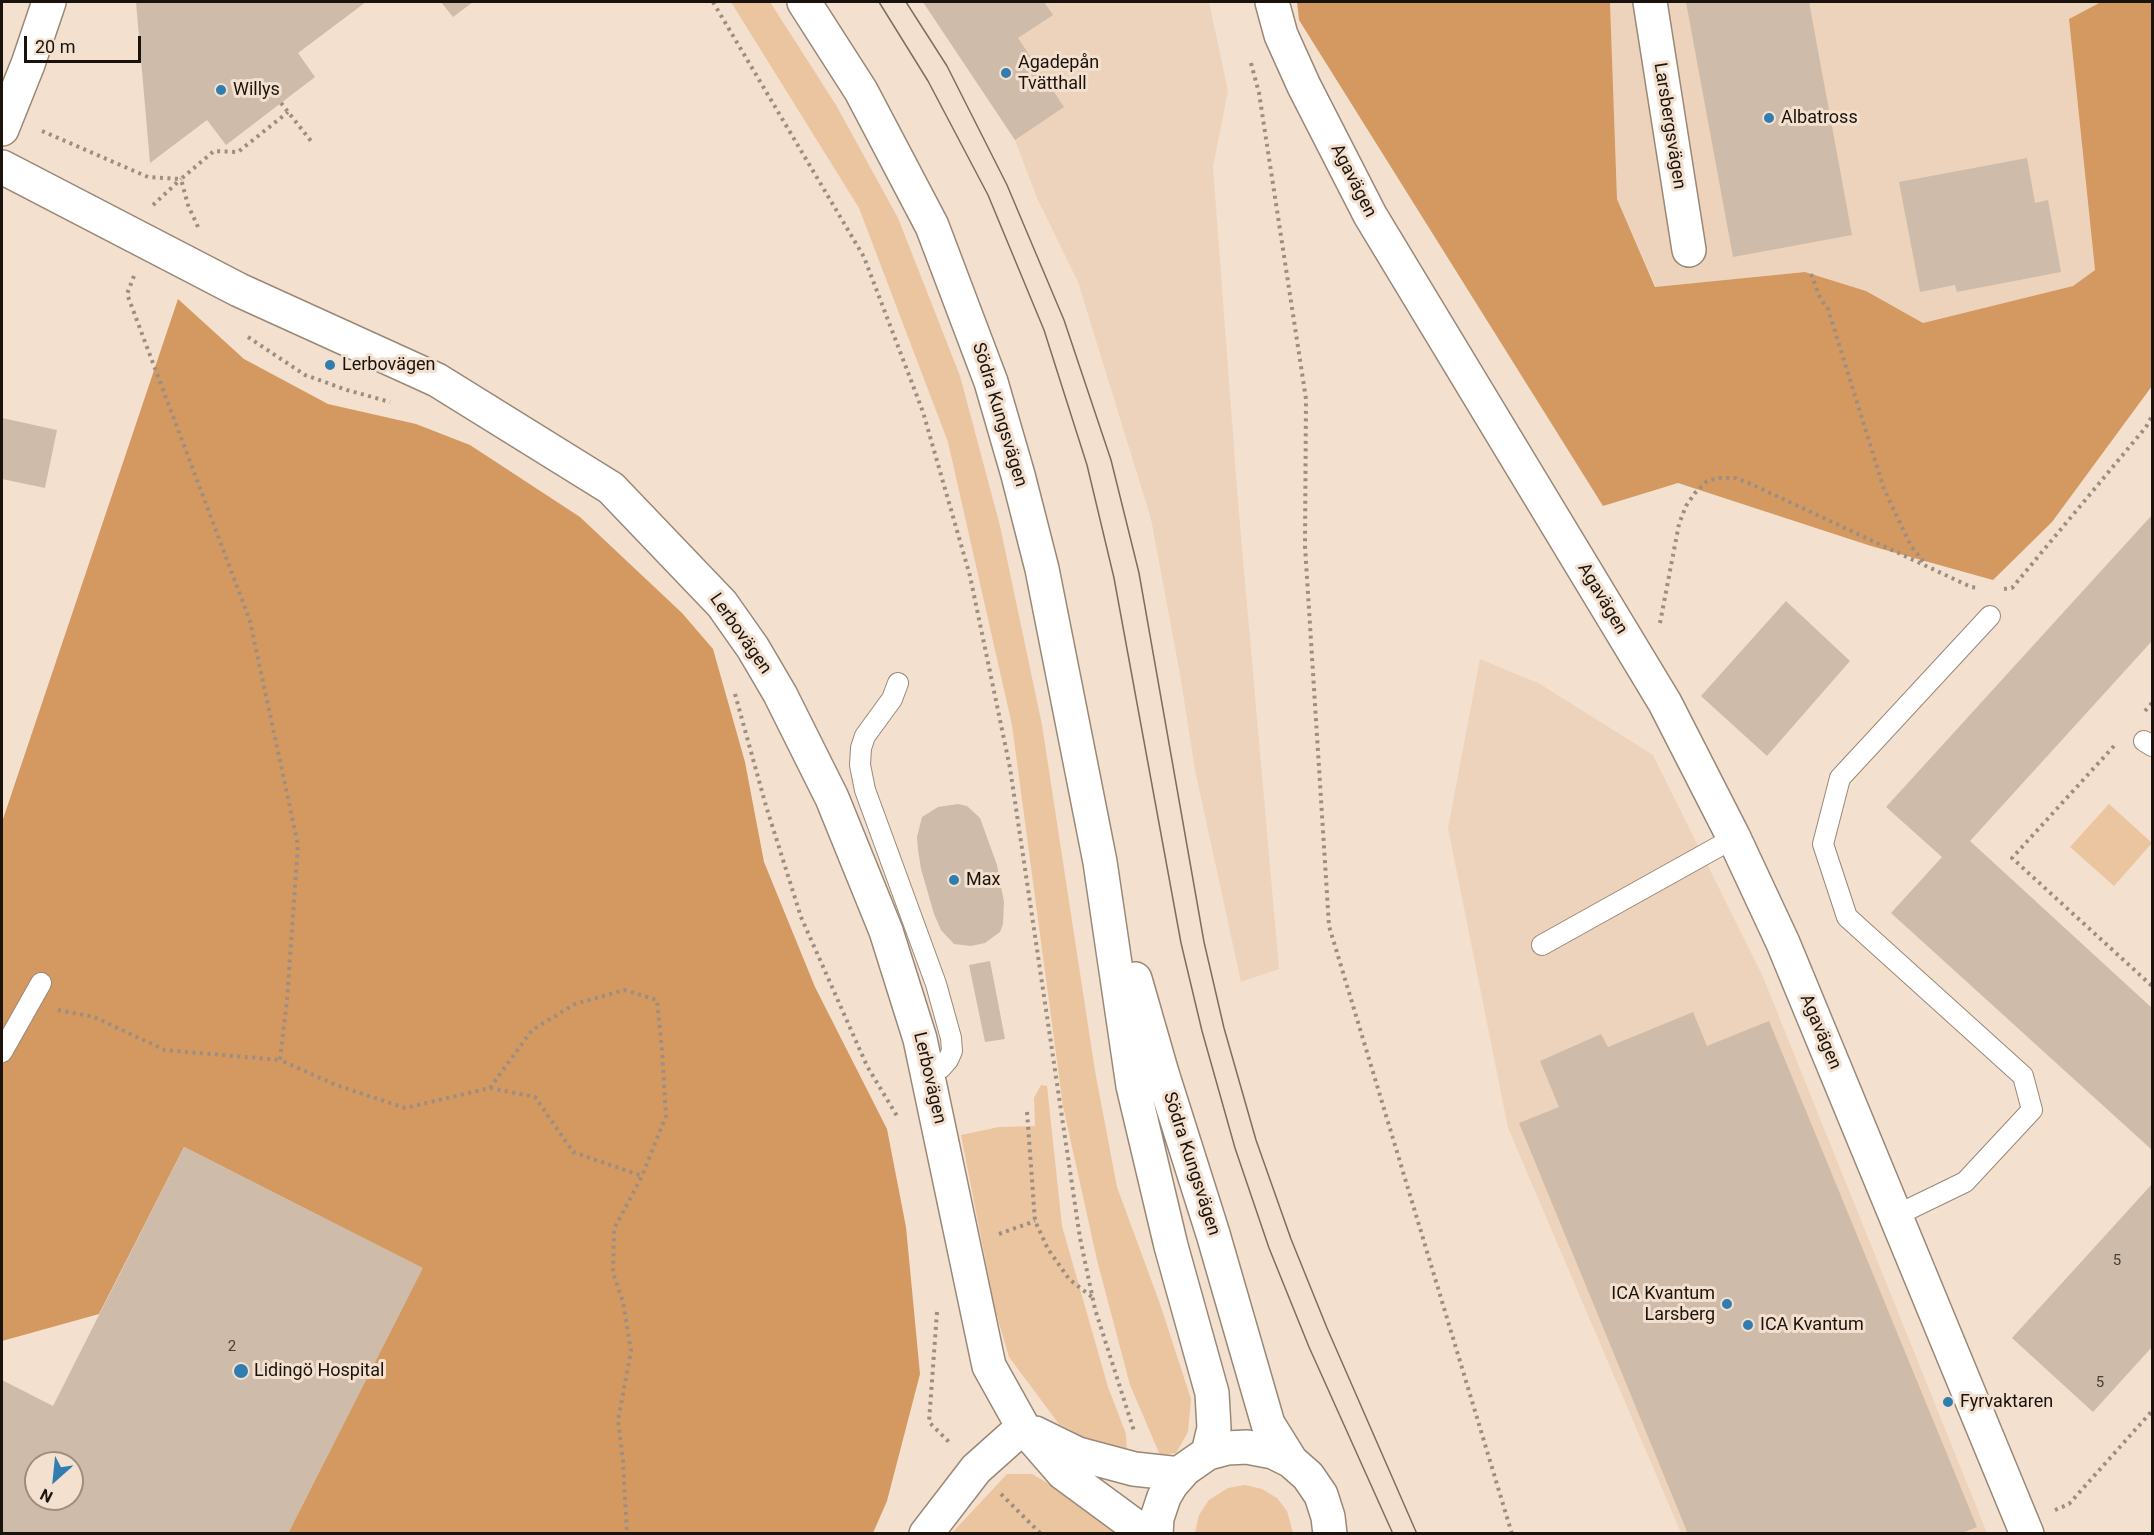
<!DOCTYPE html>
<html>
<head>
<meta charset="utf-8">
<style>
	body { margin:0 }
	#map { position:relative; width:2154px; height:1535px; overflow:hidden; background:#f4e0ce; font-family:Roboto,sans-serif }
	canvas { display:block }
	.frame { position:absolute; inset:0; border:3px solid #1a130d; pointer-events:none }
	.north { position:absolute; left:24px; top:1451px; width:60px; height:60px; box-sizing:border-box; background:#f4e0ce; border:2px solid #9d8e81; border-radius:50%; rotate:207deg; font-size:16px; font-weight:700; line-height:24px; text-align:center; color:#1a130d }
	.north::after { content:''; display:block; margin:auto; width:21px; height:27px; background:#317db0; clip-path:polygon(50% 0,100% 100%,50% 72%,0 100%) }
	.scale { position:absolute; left:24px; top:36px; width:117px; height:27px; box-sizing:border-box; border:3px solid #1a130d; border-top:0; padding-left:8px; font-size:18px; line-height:21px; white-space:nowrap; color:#1a130d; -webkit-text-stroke:4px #f4e0ce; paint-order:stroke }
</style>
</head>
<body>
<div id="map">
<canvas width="2154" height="1535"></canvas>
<div class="frame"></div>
<div class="north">N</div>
<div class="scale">20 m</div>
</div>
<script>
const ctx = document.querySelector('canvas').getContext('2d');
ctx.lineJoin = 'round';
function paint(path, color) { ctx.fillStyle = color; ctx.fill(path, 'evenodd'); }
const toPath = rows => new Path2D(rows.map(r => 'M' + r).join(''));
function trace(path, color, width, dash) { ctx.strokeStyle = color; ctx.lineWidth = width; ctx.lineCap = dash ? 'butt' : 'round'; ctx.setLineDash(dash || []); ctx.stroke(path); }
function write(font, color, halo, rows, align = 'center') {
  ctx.font = font + ' Roboto,sans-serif'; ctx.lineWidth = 6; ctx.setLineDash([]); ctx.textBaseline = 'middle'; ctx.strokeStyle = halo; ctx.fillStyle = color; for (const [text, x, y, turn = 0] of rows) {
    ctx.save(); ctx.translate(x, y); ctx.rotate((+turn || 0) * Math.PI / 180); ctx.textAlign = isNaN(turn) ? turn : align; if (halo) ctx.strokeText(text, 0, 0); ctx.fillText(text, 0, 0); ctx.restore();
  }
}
paint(toPath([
	[923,2,1209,2,1228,91,1213,167,1238,502,1279,969,1241,982,1195,770,1180,674,1151,519,1078,282,1037,198,1015,140],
	[1610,2,2101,2,2069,19,2095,270,2073,286,1923,323,1866,291,1805,272,1656,287,1617,199],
	[1480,659,1540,684,1653,755,1763,977,1987,1533,1681,1533,1508,1128,1448,828]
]), '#edd3bb');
paint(toPath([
	[731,2,770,2,836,105,898,218,960,376,1000,526,1042,725,1095,1071,1117,1187,1160,1304,1191,1399,1188,1432,1176,1453,1160,1455,1130,1385,1097,1260,1063,1106,1012,725,948,442,859,208],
	[2109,804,2152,843,2114,886,2070,847],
	[1041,1085,1047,1086,1062,1226,1108,1387,1126,1434,1127,1454,1105,1448,1059,1424,1009,1357,995,1309,961,1135,999,1127,1035,1126,1034,1098],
	[1007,1474,1032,1474,1091,1509,1116,1533,951,1534],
	[1245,1485,1262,1489,1277,1498,1287,1511,1293,1533,1195,1533,1199,1515,1209,1500,1228,1488]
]), '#ebc4a0');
paint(toPath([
	[1297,2,1610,2,1617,199,1655,287,1805,272,1866,291,1923,323,2073,286,2095,270,2069,19,2101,2,2152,2,2152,386,2052,522,1993,580,1871,546,1678,483,1603,506,1299,20],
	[178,299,244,359,328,404,416,424,470,445,580,517,682,613,713,649,745,762,764,862,815,987,887,1129,906,1227,920,1374,887,1501,873,1533,288,1533,422,1268,184,1147,99,1314,2,1341,2,822]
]), '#d39960');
paint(toPath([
	[136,2,366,2,298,53,315,77,226,145,207,120,150,163],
	[441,2,473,2,453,17],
	[923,2,1044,2,1053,15,1018,38,1064,107,1015,140],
	[1686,2,1809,2,1852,235,1733,257],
	[2027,158,2035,203,2048,200,2061,272,1957,292,1955,285,1920,292,1899,182],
	[2,418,57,430,45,488,2,479],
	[2152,515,2152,641,1970,841,2152,1008,2152,1150,1891,913,1942,857,1886,807],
	[1786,601,1850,661,1767,756,1701,696],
	[958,804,967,806,980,818,997,865,1004,902,1003,924,1000,932,985,943,971,946,954,944,941,930,934,914,921,869,918,850,917,837,922,817,938,807],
	[990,961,1005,1039,985,1042,969,965],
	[1693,1012,1707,1046,1769,1021,1977,1527,1960,1534,1688,1534,1519,1123,1559,1107,1540,1061,1601,1034,1608,1047],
	[184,1147,423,1268,288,1534,2,1534,2,1380,53,1406],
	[36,1463,72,1463,72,1499,36,1499],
	[2152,1184,2152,1347,2093,1412,2012,1338]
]), '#cfbba9');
const service = toPath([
	[898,683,892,699,865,736,861,748,860,765,865,790,936,984,951,1038,952,1051,948,1060,941,1068,928,1074],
	[2144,741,2152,746],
	[1542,945,1734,838],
	[2,1052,41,983],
	[1897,1215,1965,1182,2032,1110,2023,1076,1847,917,1823,844,1840,778,1990,616]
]);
const minor = toPath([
	[1650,2,1689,250],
	[2,129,28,64,49,2],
	[2,167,239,290,437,380,611,488,722,604,753,648,780,694,832,798,886,931,920,1039,989,1366,1023,1427,1063,1473,1146,1534],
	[1035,1433,1078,1454,1134,1469,1180,1474],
	[926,1534,976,1469,1023,1427]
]);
const tertiary = toPath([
	[1272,2,1281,35,1304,86,1370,215,1665,703,1734,838,1783,943,2027,1534]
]);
const secondary = toPath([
	[804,2,861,91,932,226,991,382,1018,475,1042,569,1100,862,1133,1086,1171,1246,1212,1393,1214,1428,1208,1453],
	[1135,979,1162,1073,1213,1234,1268,1424,1291,1461],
	[1156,1534,1157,1518,1164,1497,1171,1485,1185,1469,1208,1453,1227,1448,1247,1447,1273,1452,1291,1461,1308,1476,1321,1495,1328,1517,1330,1534]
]);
trace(service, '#9a8877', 22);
trace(minor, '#9a8877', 36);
trace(tertiary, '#9a8877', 36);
trace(secondary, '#9a8877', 36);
trace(toPath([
	[713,2,864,257,923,412,970,576,1010,768,1080,1238,1095,1309,1134,1431],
	[1251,63,1259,93,1306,399,1305,546,1329,926,1512,1534],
	[281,103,311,141],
	[42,131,148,177,181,179],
	[153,205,181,179],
	[198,227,188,205,181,179,214,151,238,152,288,112],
	[1811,274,1820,298,1828,309,1884,489,1911,546,1926,565],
	[134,276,127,294,250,621,298,845,287,1000,280,1060,336,1085,405,1108,490,1088,535,1097,573,1152,642,1176,614,1229,613,1273,623,1302,631,1351,618,1420,623,1461,627,1534],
	[248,337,305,375,347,390,390,402],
	[2004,589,2012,588,2146,427,2152,416],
	[1660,623,1679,524,1686,506,1695,493,1707,481,1719,478,1736,478,1751,484,1971,587,1979,588],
	[735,694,766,806,801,917,867,1066,897,1116],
	[2145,711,2152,703],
	[2114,746,2012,858,2152,986],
	[58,1010,94,1017,165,1050,280,1060],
	[490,1088,532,1030,575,1004,624,990,657,1000,662,1050,666,1116,642,1176],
	[1027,1112,1035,1221,1048,1249,1069,1279,1092,1297],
	[999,1234,1035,1221],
	[937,1312,929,1422,951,1444],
	[1001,1494,1041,1534],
	[2055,1510,2069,1504,2152,1411]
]), '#9d8e81', 4, [3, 4.5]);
trace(service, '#fff', 20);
trace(minor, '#fff', 33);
trace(tertiary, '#fff', 33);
trace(secondary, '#fff', 33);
trace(toPath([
	[879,2,928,81,988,195,1044,330,1087,465,1114,578,1181,943,1202,1031,1235,1148,1269,1248,1309,1347,1393,1534],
	[906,2,947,66,1007,185,1064,320,1111,460,1139,573,1204,942,1224,1028,1256,1140,1291,1239,1327,1328,1417,1534]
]), '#7b6e63', 1.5);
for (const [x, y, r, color] of [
	[1006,73,6,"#317db0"],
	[221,90,6,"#317db0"],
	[1769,118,6,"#317db0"],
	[330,365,6,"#317db0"],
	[954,880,6,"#317db0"],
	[1727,1304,6,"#317db0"],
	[1748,1325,6,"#317db0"],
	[241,1371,8,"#317db0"],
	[1948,1402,6,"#317db0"]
]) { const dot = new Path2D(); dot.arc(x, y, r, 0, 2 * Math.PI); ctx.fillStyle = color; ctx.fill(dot); trace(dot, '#f4e0ce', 2); }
write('15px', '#473d34', null, [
	["5",2117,1261],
	["2",232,1347],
	["5",2100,1383]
]);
write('18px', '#1a130d', '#f4e0ce', [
	["Agadepån",1018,63],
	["Tvätthall",1018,84],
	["Willys",233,90],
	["Albatross",1781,118],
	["Lerbovägen",342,365],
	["Max",966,880],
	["ICA Kvantum",1715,1294,"right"],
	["Larsberg",1715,1315,"right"],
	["ICA Kvantum",1760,1325],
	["Lidingö Hospital",254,1371],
	["Fyrvaktaren",1960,1402]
], 'left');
write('18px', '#1a130d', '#f4e0ce', [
	["Larsbergsvägen",1669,126,81],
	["Agavägen",1353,181,63],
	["Södra Kungsvägen",999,415,73],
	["Agavägen",1602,599,59],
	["Lerbovägen",740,634,55],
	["Agavägen",1820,1032,67],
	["Lerbovägen",929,1078,77],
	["Södra Kungsvägen",1191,1164,72]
]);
</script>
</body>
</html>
